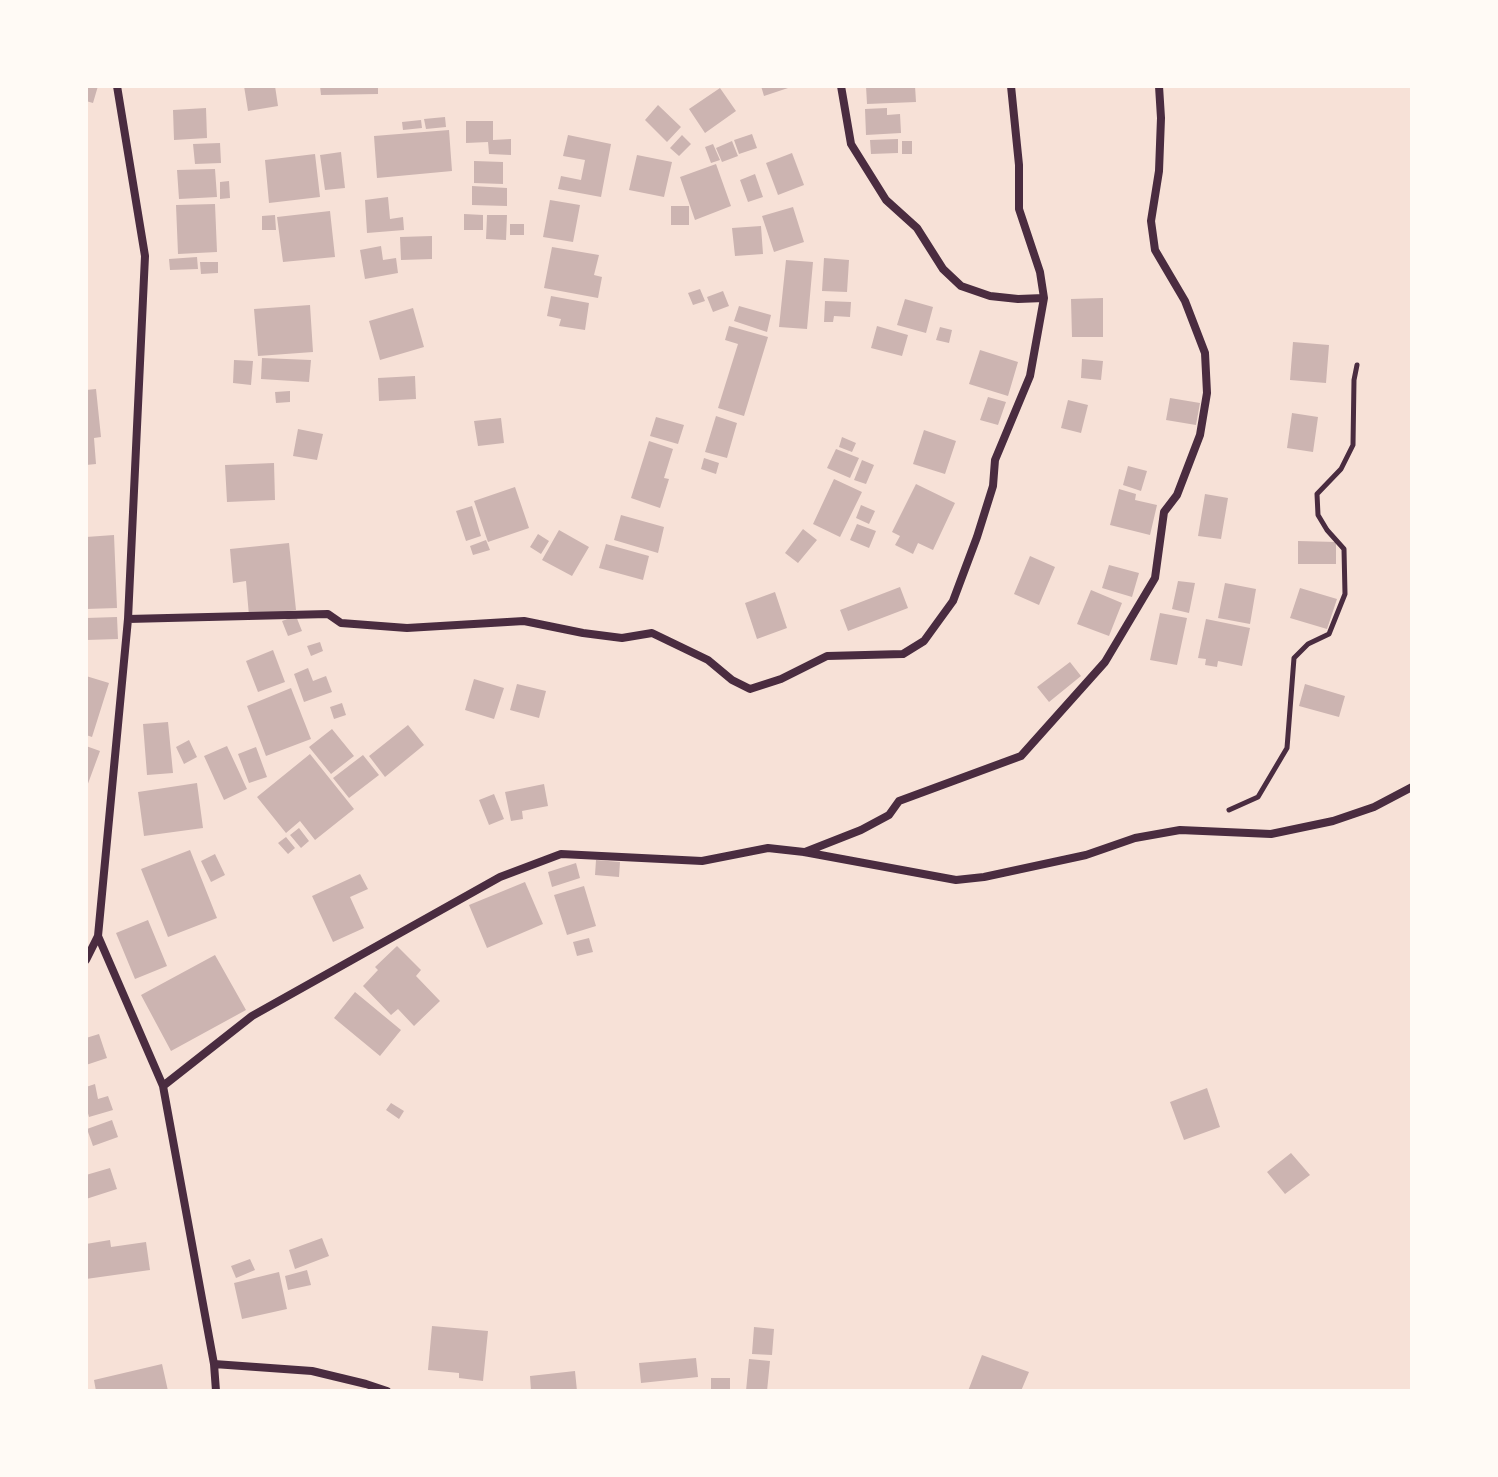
<!DOCTYPE html>
<html>
<head>
<meta charset="utf-8">
<style>
	body { margin:0 }
	#map { position:relative; width:1498px; height:1477px; overflow:hidden; background:#f7e1d7; font-family:Mulish,sans-serif }
	canvas { display:block }
	.frame { position:absolute; inset:0; border:88px solid #fffaf5; pointer-events:none }
</style>
</head>
<body>
<div id="map">
<canvas width="1498" height="1477"></canvas>
<div class="frame"></div>
</div>
<script>
const ctx = document.querySelector('canvas').getContext('2d');
ctx.lineJoin = 'round';
function paint(path, color) { ctx.fillStyle = color; ctx.fill(path, 'evenodd'); }
const toPath = rows => new Path2D(rows.map(r => 'M' + r).join(''));
function trace(path, color, width, dash) { ctx.strokeStyle = color; ctx.lineWidth = width; ctx.lineCap = dash ? 'butt' : 'round'; ctx.setLineDash(dash || []); ctx.stroke(path); }
paint(toPath([
	[86,86,98,86,93,103,86,101],
	[244,86,275,86,278,106,248,111],
	[320,86,378,86,378,94,321,95],
	[761,86,791,86,791,87,764,96],
	[866,86,915,86,916,102,867,104],
	[720,88,736,111,705,133,689,109],
	[658,105,681,127,667,142,645,120],
	[206,108,207,138,174,140,173,110],
	[887,108,887,115,900,114,901,133,866,135,865,109],
	[445,117,446,127,426,129,424,119],
	[421,120,422,128,403,130,402,122],
	[466,121,493,121,493,140,511,139,511,155,489,154,488,142,466,143],
	[449,130,452,171,377,178,374,136],
	[752,134,757,148,739,154,734,140],
	[568,135,611,144,601,197,558,189,561,176,581,180,585,160,563,156],
	[682,135,691,144,679,156,670,148],
	[898,139,898,153,871,154,870,140],
	[732,141,738,156,722,162,716,148],
	[902,141,912,141,912,154,902,154],
	[220,143,221,163,195,164,193,144],
	[713,144,720,160,711,163,705,147],
	[341,152,345,188,325,190,320,155],
	[792,153,804,185,778,195,766,163],
	[315,154,320,197,269,203,265,160],
	[637,155,672,162,664,197,629,190],
	[474,161,503,162,503,184,474,183],
	[716,164,731,206,695,220,680,177],
	[215,169,217,197,179,199,177,170],
	[755,174,763,197,748,202,740,180],
	[229,181,230,198,220,199,220,182],
	[472,186,507,188,507,206,472,205],
	[388,197,390,219,403,217,404,230,367,233,365,200],
	[550,200,580,205,573,242,543,237],
	[215,204,217,252,178,254,176,205],
	[671,206,689,206,689,225,671,225],
	[793,207,804,242,774,252,762,216],
	[330,211,335,257,283,262,277,217],
	[464,214,483,215,483,230,464,230],
	[275,215,276,230,262,230,262,216],
	[487,215,507,215,506,240,486,239],
	[510,224,524,224,524,235,510,235],
	[761,226,763,254,735,256,732,228],
	[432,236,432,259,401,260,400,237],
	[381,246,383,260,396,258,398,273,365,279,360,250],
	[552,247,599,255,594,275,602,277,598,298,544,288],
	[197,257,198,269,170,270,169,259],
	[824,258,849,260,847,292,822,291],
	[786,260,813,262,807,329,779,327],
	[200,262,218,262,218,273,201,274],
	[700,289,705,301,693,305,688,293],
	[723,291,729,306,713,312,707,297],
	[551,296,589,303,585,330,559,326,561,319,547,316],
	[1103,298,1103,337,1072,337,1071,299],
	[905,299,933,307,926,333,897,325],
	[825,301,851,302,850,317,834,316,833,322,824,322],
	[310,305,313,352,258,356,254,309],
	[739,306,771,315,767,332,734,321],
	[413,308,424,347,380,360,369,321],
	[729,326,768,337,744,416,718,408,738,344,725,340],
	[877,326,908,335,902,356,871,348],
	[940,327,952,330,949,343,936,340],
	[1293,342,1329,345,1326,383,1290,380],
	[980,350,1018,362,1008,396,969,384],
	[262,358,311,360,309,382,261,379],
	[1082,359,1103,361,1101,380,1081,378],
	[234,360,253,361,251,385,233,383],
	[415,376,416,399,379,401,378,378],
	[96,389,101,437,94,438,96,464,86,465,86,390],
	[290,391,290,402,276,403,275,392],
	[988,397,1006,402,998,425,980,420],
	[1170,398,1200,403,1196,425,1166,420],
	[1068,400,1088,405,1081,433,1061,428],
	[1292,413,1318,417,1313,452,1287,448],
	[716,416,737,423,727,458,705,452],
	[656,417,684,425,678,444,650,436],
	[501,418,504,443,478,446,474,421],
	[298,429,323,434,317,460,293,456],
	[924,430,956,441,945,474,913,464],
	[842,437,856,443,852,452,839,447],
	[649,441,673,449,664,478,669,479,660,508,631,498],
	[836,449,859,458,850,478,827,468],
	[704,458,719,463,716,474,701,469],
	[862,460,874,465,866,484,854,480],
	[274,463,275,500,227,502,225,465],
	[1128,466,1147,471,1141,491,1123,485],
	[834,479,862,492,840,537,813,524],
	[916,484,955,503,933,550,918,543,913,554,895,545,900,536,892,532],
	[515,487,529,528,488,542,474,501],
	[1119,489,1136,494,1135,500,1157,505,1150,535,1110,525],
	[1205,494,1228,498,1221,539,1198,536],
	[861,505,875,511,869,524,856,518],
	[472,506,481,536,466,541,456,511],
	[621,515,664,527,658,553,614,540],
	[857,524,876,531,869,548,850,540],
	[803,529,817,540,798,563,785,553],
	[559,530,589,547,572,576,542,560],
	[538,534,549,541,541,554,530,547],
	[114,535,117,608,86,609,86,537],
	[486,540,490,550,473,555,470,546],
	[1298,541,1336,542,1336,564,1298,564],
	[289,543,296,610,249,616,246,581,233,583,230,549],
	[606,544,649,556,643,580,599,568],
	[1030,556,1055,567,1039,605,1014,594],
	[1109,565,1139,573,1132,597,1102,588],
	[1178,581,1195,583,1189,613,1172,609],
	[1225,583,1256,589,1250,624,1218,618],
	[900,587,908,608,848,631,840,610],
	[1300,588,1337,599,1327,629,1290,618],
	[1091,590,1122,603,1109,636,1077,624],
	[775,592,787,628,757,639,745,603],
	[1160,613,1187,618,1177,665,1150,660],
	[296,616,302,631,288,636,282,621],
	[117,617,118,639,86,640,86,618],
	[1206,619,1250,628,1242,666,1218,661,1217,667,1205,665,1206,659,1198,658],
	[320,642,323,651,311,656,307,646],
	[273,650,285,682,258,692,246,661],
	[1070,662,1081,676,1049,702,1037,687],
	[308,668,313,681,326,676,332,692,304,702,294,674],
	[86,676,109,683,92,737,86,735],
	[474,679,504,688,494,719,465,710],
	[517,684,546,691,539,718,510,710],
	[1305,684,1345,696,1339,717,1299,706],
	[291,688,311,739,266,756,247,706],
	[342,703,346,715,334,719,330,707],
	[168,722,173,773,147,775,143,724],
	[408,725,424,745,385,777,369,756],
	[332,729,354,756,331,774,309,747],
	[189,740,197,757,184,764,176,747],
	[86,746,100,751,86,789],
	[227,746,247,789,224,800,204,756],
	[256,747,267,777,249,783,238,754],
	[310,754,354,809,315,840,300,821,286,833,257,797],
	[363,755,379,775,349,798,333,778],
	[197,783,203,828,144,836,138,792],
	[544,784,548,806,522,811,523,819,511,821,505,792],
	[494,794,504,819,489,825,479,800],
	[299,828,309,841,301,848,290,835],
	[286,837,295,848,288,854,278,843],
	[190,850,217,918,168,937,141,869],
	[215,854,225,875,211,882,201,861],
	[596,860,620,862,619,877,595,875],
	[576,863,580,878,552,887,548,872],
	[360,874,368,889,350,897,364,928,333,942,312,896],
	[525,882,543,924,487,948,469,905],
	[584,886,596,926,567,935,554,895],
	[148,920,167,966,135,979,116,933],
	[589,938,593,952,577,956,573,942],
	[397,946,421,970,416,976,440,1001,414,1026,398,1009,391,1015,363,986,378,970,375,967],
	[215,955,246,1010,171,1051,141,995],
	[355,992,401,1030,380,1056,334,1018],
	[99,1034,107,1058,86,1065,86,1038],
	[95,1084,98,1099,108,1096,113,1110,89,1117,86,1106,86,1087],
	[1207,1088,1220,1127,1184,1140,1170,1102],
	[391,1103,404,1111,399,1119,386,1110],
	[112,1120,118,1137,93,1146,87,1129],
	[1291,1153,1310,1175,1285,1194,1267,1172],
	[110,1168,117,1189,86,1199,86,1175],
	[322,1238,329,1256,295,1269,289,1250],
	[110,1240,111,1247,146,1242,150,1270,86,1279,86,1244],
	[250,1259,255,1270,236,1278,231,1266],
	[307,1270,311,1285,288,1290,285,1276],
	[279,1272,287,1309,242,1319,234,1283],
	[432,1326,488,1331,483,1381,459,1378,459,1373,428,1370],
	[754,1327,774,1329,772,1355,752,1354],
	[982,1355,1029,1372,1021,1391,968,1391],
	[696,1358,698,1377,641,1383,639,1363],
	[749,1359,770,1361,767,1391,746,1391],
	[162,1364,168,1391,96,1391,94,1380],
	[575,1371,577,1391,531,1391,530,1376],
	[711,1378,730,1378,730,1391,711,1391]
]), '#ccb4b1');
trace(toPath([
	[1229,810,1258,797,1287,748,1294,658,1308,644,1329,634,1345,594,1344,549,1327,530,1318,515,1317,494,1341,469,1353,445,1354,380,1357,365]
]), '#4a2c40', 5);
trace(toPath([
	[117,86,145,256,128,619,98,936,163,1086,214,1364,216,1391],
	[841,86,851,144,886,200,917,228,943,269,961,286,990,296,1018,299,1044,298],
	[128,619,328,614,341,623,407,628,524,621,583,633,622,638,652,633,708,660,732,680,750,689,781,679,827,656,903,654,924,641,953,601,977,537,993,486,995,460,1030,376,1044,298,1040,272,1019,209,1019,165,1011,86],
	[805,852,861,830,889,815,899,801,1021,756,1105,662,1155,578,1164,512,1177,495,1200,435,1207,393,1205,353,1185,301,1155,250,1151,221,1159,171,1161,118,1159,86],
	[86,960,98,936],
	[163,1086,252,1016,500,877,561,854,702,861,768,848,804,852,956,880,984,877,1086,855,1135,838,1180,830,1271,834,1333,821,1374,807,1412,787],
	[214,1364,312,1371,366,1384,387,1391]
]), '#4a2c40', 8);
</script>
</body>
</html>
